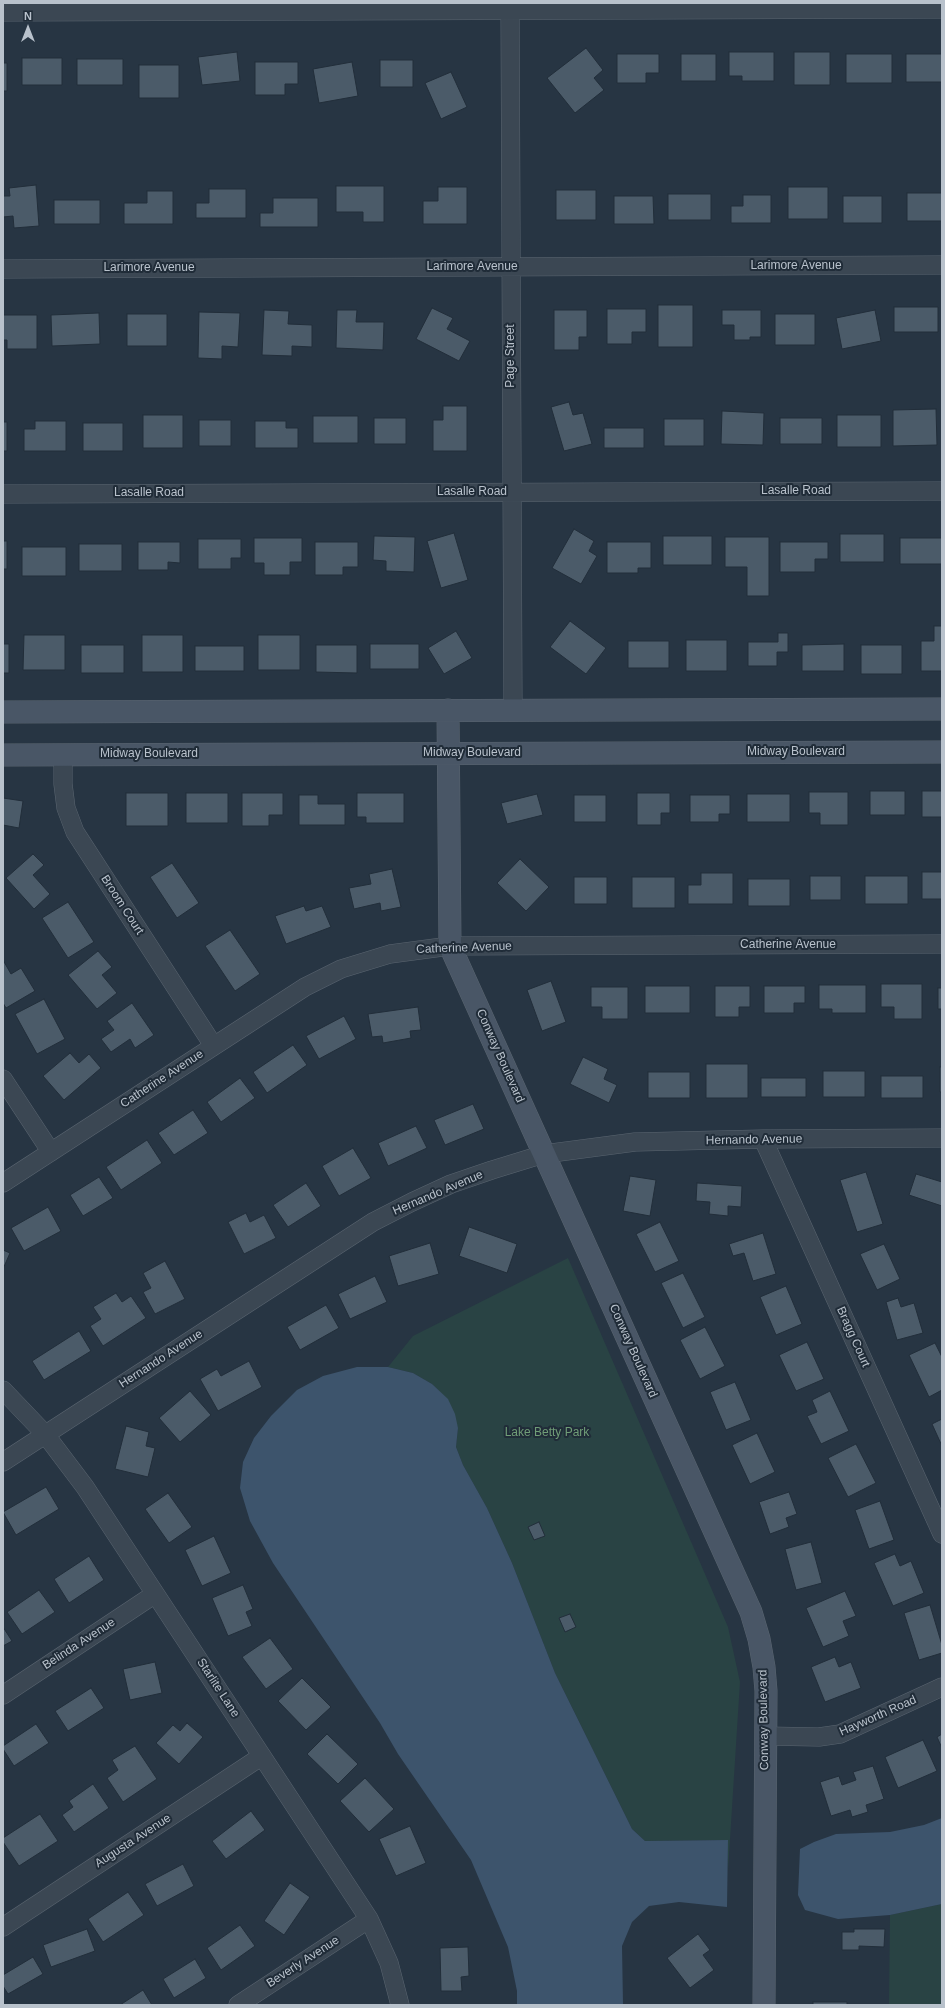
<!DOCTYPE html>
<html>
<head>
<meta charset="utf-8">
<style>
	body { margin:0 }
	#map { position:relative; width:945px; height:2008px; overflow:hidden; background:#273543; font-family:Arial,sans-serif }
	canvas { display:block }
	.frame { position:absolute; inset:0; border:4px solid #b9c2cc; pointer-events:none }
	.north { position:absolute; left:8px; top:8px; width:40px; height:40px; -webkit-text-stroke:3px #202c38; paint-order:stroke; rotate:0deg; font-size:11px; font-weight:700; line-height:16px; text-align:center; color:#b9c2cc }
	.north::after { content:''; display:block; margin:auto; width:14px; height:18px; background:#b9c2cc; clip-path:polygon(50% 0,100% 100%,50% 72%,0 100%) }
</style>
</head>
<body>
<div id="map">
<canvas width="945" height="2008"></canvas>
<div class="frame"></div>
<div class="north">N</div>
</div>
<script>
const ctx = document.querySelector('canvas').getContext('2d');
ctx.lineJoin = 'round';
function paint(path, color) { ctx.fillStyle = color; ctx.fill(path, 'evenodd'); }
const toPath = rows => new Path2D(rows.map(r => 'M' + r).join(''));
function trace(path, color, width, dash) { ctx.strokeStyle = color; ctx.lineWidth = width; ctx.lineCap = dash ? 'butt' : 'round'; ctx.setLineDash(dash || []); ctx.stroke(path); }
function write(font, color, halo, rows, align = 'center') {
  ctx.font = font + ' Arial,sans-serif'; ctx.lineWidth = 4; ctx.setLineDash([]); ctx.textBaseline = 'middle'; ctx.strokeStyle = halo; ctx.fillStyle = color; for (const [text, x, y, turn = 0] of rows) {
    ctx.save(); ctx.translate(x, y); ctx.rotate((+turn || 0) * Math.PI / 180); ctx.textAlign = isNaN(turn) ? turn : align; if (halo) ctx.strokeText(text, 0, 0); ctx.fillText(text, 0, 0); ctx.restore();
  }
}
paint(toPath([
	[568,1258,728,1627,740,1682,728,1871,728,1840,645,1841,632,1829,555,1673,512,1563,487,1508,463,1465,456,1447,458,1428,448,1400,432,1384,413,1373,388,1367,413,1336],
	[942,1904,942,2005,889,2005,890,1915]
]), '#294344');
paint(toPath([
	[357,1367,388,1367,413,1373,432,1384,448,1399,455,1414,458,1428,456,1447,463,1465,487,1508,512,1563,555,1673,632,1829,645,1841,728,1840,727,1907,679,1902,649,1906,632,1922,622,1946,623,2005,517,2005,517,1991,508,1947,471,1860,398,1754,380,1723,273,1563,250,1521,240,1488,243,1462,254,1438,271,1416,297,1390,323,1376],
	[942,1818,942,1904,890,1915,838,1919,805,1910,798,1895,800,1849,814,1842,836,1834,890,1832,924,1825]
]), '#3d546c');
const building = toPath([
	[586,48,603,70,594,78,604,90,575,113,547,78,586,48],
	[237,52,240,81,202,85,198,57,237,52],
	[729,52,774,52,774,81,742,81,742,76,729,76,729,52],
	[794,52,830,52,830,85,794,85,794,52],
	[617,54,659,54,659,73,646,73,646,83,617,83,617,54],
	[681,54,716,54,716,81,681,81,681,54],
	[846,54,892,54,892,83,846,83,846,54],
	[906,54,942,54,942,82,906,82,906,54],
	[22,58,62,58,62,85,22,85,22,58],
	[77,59,123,59,123,85,77,85,77,59],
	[380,60,413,60,413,87,380,87,380,60],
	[255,62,298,62,298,84,285,84,285,95,255,95,255,62],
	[352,62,358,96,319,103,313,69,352,62],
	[3,63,7,63,7,91,3,91,3,63],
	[139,65,179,65,179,98,139,98,139,65],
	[451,72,467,107,441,119,425,83,451,72],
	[36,185,39,226,14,228,13,216,3,217,3,196,10,196,9,188,36,185],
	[336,186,384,186,384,222,363,222,363,212,336,212,336,186],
	[438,187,467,187,467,224,423,224,423,201,438,201,438,187],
	[788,187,828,187,828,219,788,219,788,187],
	[209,189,246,189,246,218,196,218,196,203,209,203,209,189],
	[556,190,596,190,596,220,556,220,556,190],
	[147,191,173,191,173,224,124,224,124,203,147,203,147,191],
	[907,193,942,193,942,221,907,221,907,193],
	[668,194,711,194,711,220,668,220,668,194],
	[743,195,771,195,771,223,731,223,731,206,743,206,743,195],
	[614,196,653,196,654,224,614,224,614,196],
	[843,196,882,196,882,223,843,223,843,196],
	[273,198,318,198,318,227,260,227,260,213,273,213,273,198],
	[54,200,100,200,100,224,54,224,54,200],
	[658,305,693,305,693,347,658,347,658,305],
	[894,307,938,307,938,332,894,332,894,307],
	[432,308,453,318,447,329,470,341,459,361,416,339,432,308],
	[607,309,646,309,646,332,632,332,632,344,607,344,607,309],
	[264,310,289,311,288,324,312,325,312,347,292,346,292,356,262,355,264,310],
	[337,310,357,310,356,322,384,322,383,350,336,348,337,310],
	[554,310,587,310,587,337,579,337,579,350,554,350,554,310],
	[722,310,761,310,761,337,750,337,750,340,734,340,734,325,722,325,722,310],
	[875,310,881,341,842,349,836,318,875,310],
	[199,312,240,313,238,347,222,346,222,359,198,358,199,312],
	[99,313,100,344,52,346,51,315,99,313],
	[127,314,167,314,167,346,127,346,127,314],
	[775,314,815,314,815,345,775,345,775,314],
	[3,315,37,315,37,349,7,349,7,340,3,340,3,315],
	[569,402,573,415,583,413,592,444,564,451,551,407,569,402],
	[443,406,467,406,467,451,433,451,433,420,443,420,443,406],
	[936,409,937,445,893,446,893,410,936,409],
	[722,411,764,413,763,445,721,444,722,411],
	[143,415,183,415,183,448,143,448,143,415],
	[837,415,881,415,881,447,837,447,837,415],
	[313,416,358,416,358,443,313,443,313,416],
	[374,418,406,418,406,444,374,444,374,418],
	[780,418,822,418,822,444,780,444,780,418],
	[664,419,704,419,704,446,664,446,664,419],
	[199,420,231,420,231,446,199,446,199,420],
	[35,421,66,421,66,451,24,451,24,429,35,429,35,421],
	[255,421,286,421,286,428,298,428,298,448,255,448,255,421],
	[3,422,7,422,7,451,3,451,3,422],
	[83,423,123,423,123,451,83,451,83,423],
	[604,428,644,428,644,448,604,448,604,428],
	[574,529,594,541,589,551,597,556,581,584,552,568,574,529],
	[454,533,468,580,441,588,427,541,454,533],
	[840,534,884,534,884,562,840,562,840,534],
	[374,536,415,537,414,572,386,571,386,561,373,560,374,536],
	[663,536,712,536,712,565,663,565,663,536],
	[725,537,769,537,769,596,747,596,747,567,725,567,725,537],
	[254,538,302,538,302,562,290,562,290,575,264,575,264,563,254,563,254,538],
	[900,538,942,538,942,564,900,564,900,538],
	[198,539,241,539,241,558,231,558,231,569,198,569,198,539],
	[3,541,7,541,7,569,3,569,3,541],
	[138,542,180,542,180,563,168,562,168,570,138,570,138,542],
	[315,542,358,542,358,567,343,567,343,575,315,575,315,542],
	[607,542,651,542,651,568,638,568,638,573,607,573,607,542],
	[780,542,828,542,828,559,815,559,815,572,780,572,780,542],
	[79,544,122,544,122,571,79,571,79,544],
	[22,547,66,547,66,576,22,576,22,547],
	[570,621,606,648,586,674,550,647,570,621],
	[934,626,942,626,942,671,921,671,921,641,934,641,934,626],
	[456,631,472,658,444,674,428,648,456,631],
	[778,633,788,633,788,652,777,652,777,666,748,666,748,642,778,642,778,633],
	[24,635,65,635,65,670,23,670,24,635],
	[142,635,183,635,183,672,142,672,142,635],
	[258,635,300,635,300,670,258,670,258,635],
	[686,640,727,640,727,671,686,671,686,640],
	[628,641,669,641,669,668,628,668,628,641],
	[3,644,9,644,9,673,3,673,3,644],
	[370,644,419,644,419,669,370,669,370,644],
	[844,644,844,671,802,671,802,645,844,644],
	[81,645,124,645,124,673,81,673,81,645],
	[316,645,357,645,357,673,316,672,316,645],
	[861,645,902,645,902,674,861,674,861,645],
	[195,646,244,646,244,671,195,671,195,646],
	[870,791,905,791,905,815,870,815,870,791],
	[922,791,942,791,942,817,922,817,922,791],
	[809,792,848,792,848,825,820,825,820,813,809,813,809,792],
	[126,793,168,793,168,826,126,826,126,793],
	[186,793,228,793,228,823,186,823,186,793],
	[242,793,283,793,283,815,269,815,269,826,242,826,242,793],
	[357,793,404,793,404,823,366,823,366,817,357,817,357,793],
	[637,793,670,793,670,813,661,813,661,825,637,825,637,793],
	[537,794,543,815,507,824,501,803,537,794],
	[747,794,790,794,790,822,747,822,747,794],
	[299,795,318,795,318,804,345,804,345,825,299,825,299,795],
	[574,795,606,795,606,822,574,822,574,795],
	[690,795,730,795,730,814,719,814,719,822,690,822,690,795],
	[3,798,23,801,19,828,3,825,3,798],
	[33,854,44,865,33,875,50,894,34,909,6,878,33,854],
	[520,859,549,887,526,911,497,883,520,859],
	[172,863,199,903,177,918,150,877,172,863],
	[392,869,401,907,381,911,380,903,354,909,349,888,371,884,369,874,392,869],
	[922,872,942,872,942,899,922,899,922,872],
	[701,873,733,873,733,904,688,904,688,885,701,885,701,873],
	[810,876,841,876,841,900,810,900,810,876],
	[865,876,908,876,908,904,865,904,865,876],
	[574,877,607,877,607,904,574,904,574,877],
	[632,877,675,877,675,908,632,908,632,877],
	[748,879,790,879,790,906,748,906,748,879],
	[68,902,94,942,68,958,42,918,68,902],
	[304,906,306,911,322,906,331,927,286,944,275,916,304,906],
	[230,930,260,974,235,991,205,946,230,930],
	[98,951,112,967,102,975,117,993,97,1009,68,975,98,951],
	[3,960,11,974,21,968,35,991,6,1008,3,1003,3,960],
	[551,981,566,1022,542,1031,527,990,551,981],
	[881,984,922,984,922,1019,894,1019,894,1007,881,1007,881,984],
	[819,985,866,985,866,1013,832,1013,832,1009,819,1009,819,985],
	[645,986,690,986,690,1013,645,1013,645,986],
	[715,986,750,986,750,1007,739,1007,739,1017,715,1017,715,986],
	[764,986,805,986,805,1003,794,1003,794,1013,764,1013,764,986],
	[591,987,628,987,628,1019,602,1019,602,1007,591,1007,591,987],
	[938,988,942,988,942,1009,938,1009,938,988],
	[44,999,65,1039,37,1054,15,1014,44,999],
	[132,1003,154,1035,135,1048,130,1039,111,1052,101,1039,114,1030,107,1021,132,1003],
	[418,1007,421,1030,410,1031,411,1038,383,1043,382,1036,372,1037,368,1014,418,1007],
	[344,1016,356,1039,319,1059,306,1036,344,1016],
	[293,1045,307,1065,267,1093,253,1072,293,1045],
	[70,1053,79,1063,89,1054,101,1068,64,1100,43,1076,70,1053],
	[583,1057,608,1069,604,1079,617,1085,609,1103,570,1084,583,1057],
	[706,1064,748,1064,748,1098,706,1098,706,1064],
	[940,1067,942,1067,942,1092,940,1092,940,1067],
	[823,1071,865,1071,865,1097,823,1097,823,1071],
	[648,1072,690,1072,690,1098,648,1098,648,1072],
	[881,1076,923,1076,923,1098,881,1098,881,1076],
	[240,1078,255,1098,221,1122,207,1102,240,1078],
	[761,1078,806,1078,806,1097,761,1097,761,1078],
	[473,1104,484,1129,445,1145,434,1120,473,1104],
	[193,1110,208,1133,174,1155,158,1133,193,1110],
	[416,1126,427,1148,388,1166,378,1143,416,1126],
	[147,1140,162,1163,121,1190,106,1167,147,1140],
	[353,1148,371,1178,339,1196,322,1166,353,1148],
	[866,1172,883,1224,857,1232,840,1180,866,1172],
	[916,1174,942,1182,942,1206,909,1195,916,1174],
	[630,1176,656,1180,650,1216,623,1211,630,1176],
	[99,1177,113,1198,83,1216,70,1195,99,1177],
	[306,1183,321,1206,288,1227,273,1205,306,1183],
	[697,1183,742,1186,741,1207,728,1206,728,1216,709,1214,710,1202,696,1201,697,1183],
	[48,1207,61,1231,24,1251,11,1228,48,1207],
	[246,1213,250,1222,264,1215,276,1238,244,1254,228,1222,246,1213],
	[660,1222,679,1261,655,1272,636,1234,660,1222],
	[469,1227,517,1244,507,1273,459,1256,469,1227],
	[763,1233,776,1274,753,1281,744,1253,733,1256,729,1244,763,1233],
	[430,1243,439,1274,398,1286,389,1256,430,1243],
	[884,1244,900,1279,877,1290,860,1254,884,1244],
	[3,1250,10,1253,3,1269,3,1250],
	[165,1261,185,1299,155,1314,143,1292,151,1288,143,1273,165,1261],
	[683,1273,705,1317,683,1328,661,1283,683,1273],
	[375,1276,387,1302,350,1319,338,1294,375,1276],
	[786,1286,802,1324,776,1335,760,1297,786,1286],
	[116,1293,122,1302,131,1296,146,1318,103,1346,90,1326,101,1319,93,1307,116,1293],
	[898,1298,901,1307,914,1303,923,1333,897,1340,886,1302,898,1298],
	[326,1305,339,1328,300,1350,287,1327,326,1305],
	[705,1327,725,1366,700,1379,680,1340,705,1327],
	[79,1331,91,1351,44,1380,32,1361,79,1331],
	[807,1342,824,1379,796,1391,779,1355,807,1342],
	[935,1343,942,1357,942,1390,929,1397,909,1355,935,1343],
	[249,1361,262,1387,218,1411,200,1379,217,1369,221,1376,249,1361],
	[735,1382,751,1420,726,1430,710,1392,735,1382],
	[190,1391,211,1415,180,1442,159,1418,190,1391],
	[830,1391,849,1431,821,1444,807,1416,817,1412,812,1400,830,1391],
	[942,1419,942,1446,932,1424,942,1419],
	[126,1426,149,1432,146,1446,155,1448,148,1477,115,1469,126,1426],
	[757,1433,775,1472,750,1484,732,1445,757,1433],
	[856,1444,876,1483,848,1497,828,1458,856,1444],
	[46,1487,59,1509,16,1535,3,1512,46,1487],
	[789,1492,797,1514,786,1518,789,1527,770,1534,759,1502,789,1492],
	[168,1493,192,1527,169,1543,145,1509,168,1493],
	[880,1501,894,1540,869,1549,855,1510,880,1501],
	[539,1522,545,1536,534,1540,528,1527,539,1522],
	[214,1536,231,1573,202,1586,185,1550,214,1536],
	[811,1542,822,1583,796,1590,785,1549,811,1542],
	[895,1554,900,1566,911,1561,924,1593,893,1606,874,1563,895,1554],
	[89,1556,104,1580,69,1603,54,1579,89,1556],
	[243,1585,253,1609,246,1612,252,1626,228,1636,212,1598,243,1585],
	[39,1590,55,1612,22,1634,7,1612,39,1590],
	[845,1591,856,1616,843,1621,849,1636,823,1647,806,1608,845,1591],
	[930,1605,942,1645,942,1653,919,1660,904,1613,930,1605],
	[570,1614,576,1627,565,1632,559,1618,570,1614],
	[3,1627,12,1641,3,1646,3,1627],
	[270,1638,293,1669,266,1689,242,1657,270,1638],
	[835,1657,839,1667,851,1662,861,1688,825,1702,811,1667,835,1657],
	[155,1662,162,1693,130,1700,123,1669,155,1662],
	[302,1678,331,1707,306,1730,278,1701,302,1678],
	[91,1688,104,1708,68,1731,55,1711,91,1688],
	[187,1723,203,1737,179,1764,156,1743,173,1725,180,1731,187,1723],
	[36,1724,49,1743,14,1766,3,1749,3,1746,36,1724],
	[327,1734,358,1764,338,1784,307,1754,327,1734],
	[942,1734,942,1748,937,1737,942,1734],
	[923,1740,937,1771,898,1788,885,1757,923,1740],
	[135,1746,157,1779,123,1802,107,1778,118,1770,112,1760,135,1746],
	[873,1766,884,1799,866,1805,868,1812,852,1817,850,1810,831,1816,820,1782,839,1776,842,1785,856,1780,853,1772,873,1766],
	[365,1778,394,1809,369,1832,340,1801,365,1778],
	[93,1784,109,1808,74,1832,62,1815,73,1807,69,1801,93,1784],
	[251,1811,265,1830,226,1859,212,1841,251,1811],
	[40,1814,58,1841,19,1866,3,1842,3,1838,40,1814],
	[410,1826,426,1863,396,1876,379,1839,410,1826],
	[183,1864,194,1886,157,1906,145,1884,183,1864],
	[290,1883,310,1897,284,1935,264,1921,290,1883],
	[128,1892,144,1915,103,1942,88,1919,128,1892],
	[240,1925,255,1946,221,1970,207,1948,240,1925],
	[87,1929,95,1951,51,1967,43,1945,87,1929],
	[854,1929,885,1929,884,1947,859,1946,859,1950,842,1950,842,1932,854,1932,854,1929],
	[698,1934,710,1950,703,1955,714,1970,690,1988,667,1958,698,1934],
	[468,1947,469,1976,461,1977,462,1991,441,1991,440,1948,468,1947],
	[33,1957,43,1974,8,1994,3,1986,3,1975,33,1957],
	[195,1959,206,1978,174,1998,163,1979,195,1959],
	[143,1990,152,2005,120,2005,143,1990],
	[813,2002,847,2002,847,2005,813,2005,813,2002]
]);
paint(building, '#4b5b69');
trace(building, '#222e3a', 1);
const street = toPath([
	[510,3,513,710],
	[3,12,942,9],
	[3,269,942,265],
	[3,494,942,491],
	[63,755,63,784,66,808,75,832,213,1045],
	[3,1079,51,1152],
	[763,1139,942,1534],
	[3,1183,305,987,341,969,390,954,450,946,942,944],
	[3,1390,45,1434,85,1487,369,1919,389,1963,400,2005],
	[3,1462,373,1222,412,1202,451,1184,492,1170,544,1154,635,1142,763,1139,942,1138],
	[3,1695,155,1594],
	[765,1736,819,1737,840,1734,942,1687],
	[3,1927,262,1756],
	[238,2005,369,1919]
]);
const secondary = toPath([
	[448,710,450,946,751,1612,759,1639,764,1667,766,1691,764,2005],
	[3,712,942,709],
	[3,755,942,752]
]);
trace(street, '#5a6570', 19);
trace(secondary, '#5a6570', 23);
trace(street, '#3b4753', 18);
trace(secondary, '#495666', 22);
write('12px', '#b9c2cc', '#202c38', [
	["Larimore Avenue",796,266],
	["Larimore Avenue",472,267],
	["Larimore Avenue",149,268],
	["Page Street",511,356,-90],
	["Lasalle Road",796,491],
	["Lasalle Road",472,492],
	["Lasalle Road",149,493],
	["Midway Boulevard",796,752],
	["Midway Boulevard",472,753],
	["Midway Boulevard",149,754],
	["Broom Court",122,905,57],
	["Catherine Avenue",788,945],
	["Catherine Avenue",464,948,-2],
	["Conway Boulevard",500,1056,66],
	["Catherine Avenue",162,1079,-33],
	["Hernando Avenue",754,1140,-1],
	["Hernando Avenue",438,1193,-23],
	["Bragg Court",853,1337,66],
	["Conway Boulevard",633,1351,66],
	["Hernando Avenue",161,1359,-33],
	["Belinda Avenue",79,1644,-33],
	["Starlite Lane",218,1688,57],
	["Hayworth Road",878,1716,-24],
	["Conway Boulevard",764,1720,-91],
	["Augusta Avenue",133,1841,-33],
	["Beverly Avenue",303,1962,-33]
]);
write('12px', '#709d77', '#202c38', [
	["Lake Betty Park",547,1433]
]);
</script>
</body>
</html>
